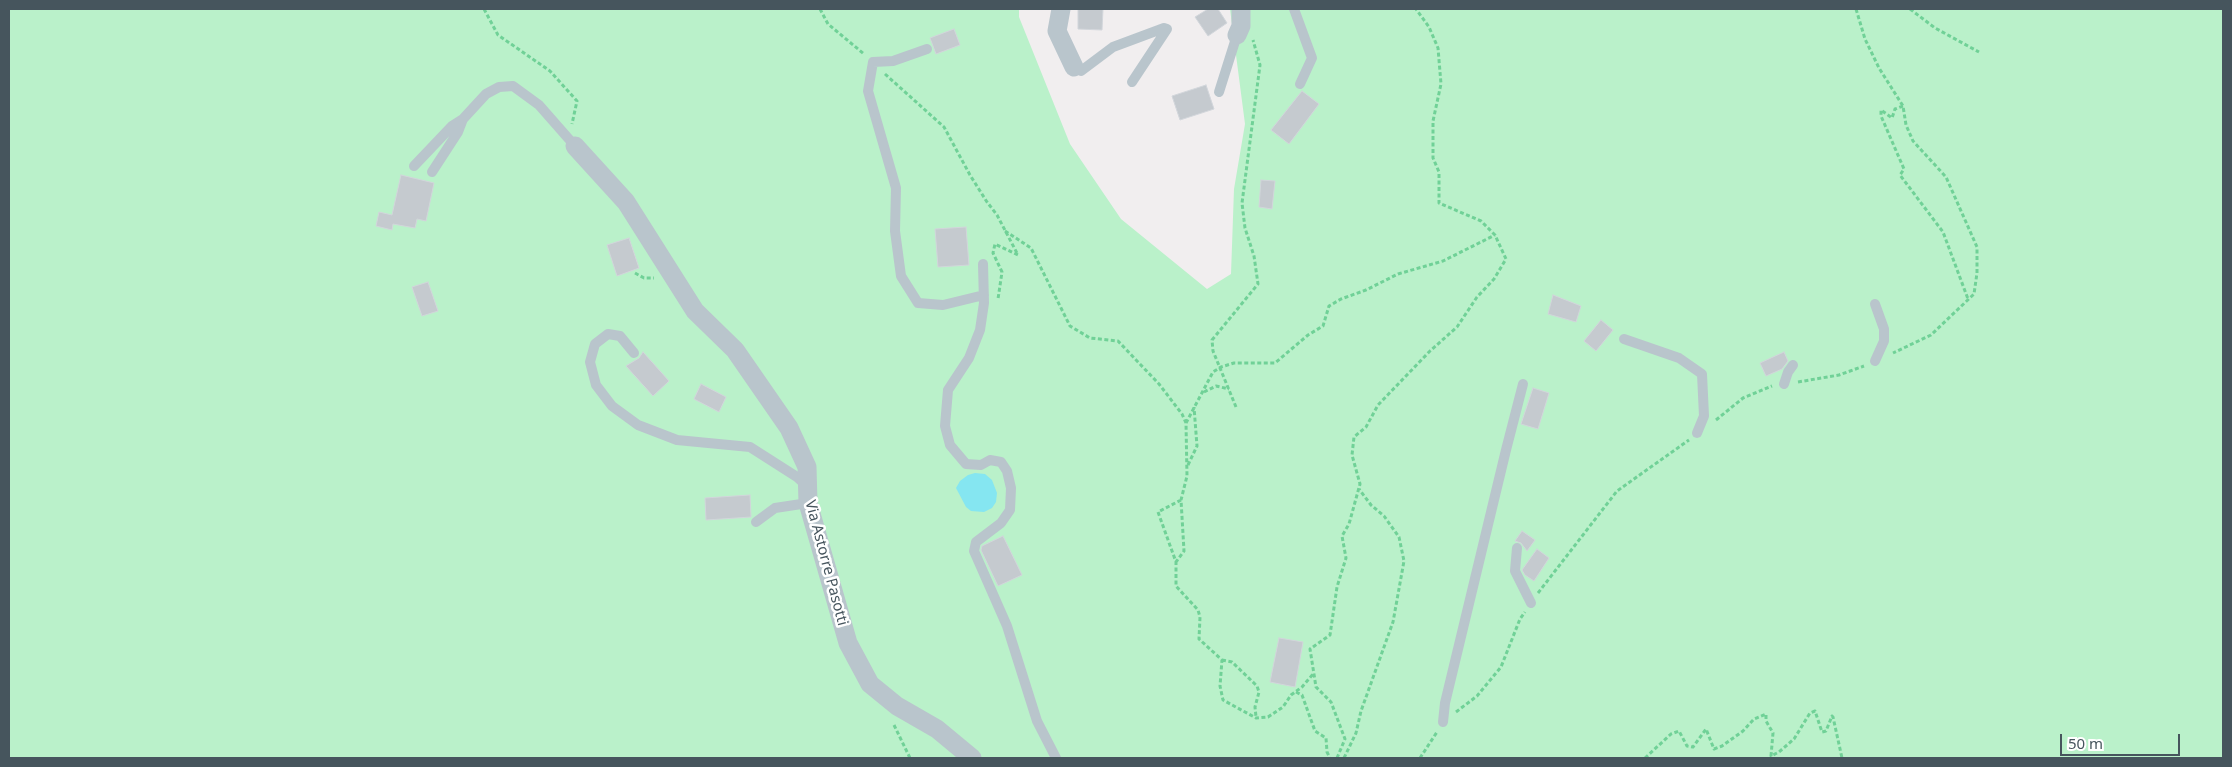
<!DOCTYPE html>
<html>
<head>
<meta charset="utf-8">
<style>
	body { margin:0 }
	#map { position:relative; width:2232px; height:767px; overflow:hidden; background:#f1eeef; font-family:"Noto Sans",sans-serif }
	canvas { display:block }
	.frame { position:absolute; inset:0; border:10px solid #46555d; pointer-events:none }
	.scale { position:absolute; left:2060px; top:734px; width:120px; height:22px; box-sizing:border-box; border:2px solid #46555d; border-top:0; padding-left:6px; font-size:15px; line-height:18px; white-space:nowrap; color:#46555d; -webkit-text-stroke:4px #fff; paint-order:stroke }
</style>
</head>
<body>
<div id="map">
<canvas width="2232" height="767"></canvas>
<div class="frame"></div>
<div class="scale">50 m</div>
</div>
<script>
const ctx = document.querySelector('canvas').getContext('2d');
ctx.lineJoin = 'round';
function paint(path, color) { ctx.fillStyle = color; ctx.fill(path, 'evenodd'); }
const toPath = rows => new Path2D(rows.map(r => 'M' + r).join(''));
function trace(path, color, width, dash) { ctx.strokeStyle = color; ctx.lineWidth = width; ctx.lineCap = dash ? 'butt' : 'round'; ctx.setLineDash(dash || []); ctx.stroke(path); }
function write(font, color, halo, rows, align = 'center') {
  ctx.font = font + ' "Noto Sans",sans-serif'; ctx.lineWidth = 5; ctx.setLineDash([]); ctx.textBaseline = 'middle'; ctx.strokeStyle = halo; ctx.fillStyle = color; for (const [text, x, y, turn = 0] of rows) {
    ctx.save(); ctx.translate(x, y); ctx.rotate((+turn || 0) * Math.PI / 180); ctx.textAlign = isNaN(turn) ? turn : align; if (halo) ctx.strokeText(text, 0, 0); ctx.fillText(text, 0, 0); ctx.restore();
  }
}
paint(toPath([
	[9,9,1019,9,1019,17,1070,144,1121,219,1207,289,1231,274,1234,189,1245,124,1230,9,2223,9,2223,758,9,758]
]), '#baf1ca');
paint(toPath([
	[975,473,985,474,992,480,997,493,996,502,992,508,984,512,971,511,966,507,956,488,960,481,968,475]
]), '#85e6f1');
const building = toPath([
	[1078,9,1103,9,1102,30,1078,29,1078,9],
	[1208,9,1218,9,1227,23,1208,36,1195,17,1208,9],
	[954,29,960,45,936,54,930,38,954,29],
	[1206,85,1214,109,1180,120,1172,96,1206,85],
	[1302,91,1319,104,1289,144,1271,130,1302,91],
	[401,175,434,183,426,221,417,219,415,228,393,224,392,230,376,226,379,212,392,215,401,175],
	[1261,180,1275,181,1272,209,1259,207,1261,180],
	[966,227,969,265,938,267,935,229,966,227],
	[629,238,639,268,617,276,607,245,629,238],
	[428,282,438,311,422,316,412,287,428,282],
	[1553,295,1581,306,1576,322,1548,314,1553,295],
	[1601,320,1613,330,1596,351,1584,341,1601,320],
	[643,352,669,381,653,396,626,366,639,358,643,352],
	[1784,352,1788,361,1782,369,1766,376,1760,363,1784,352],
	[701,384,726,397,719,412,694,399,701,384],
	[1533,388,1549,393,1538,429,1521,424,1533,388],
	[750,495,751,517,706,520,705,498,750,495],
	[1522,531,1535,540,1527,551,1521,543,1515,541,1522,531],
	[1003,536,1022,575,998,586,981,550,982,546,1003,536],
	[1537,549,1549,558,1534,581,1525,575,1522,570,1537,549],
	[1279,638,1303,642,1295,687,1270,682,1279,638]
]);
paint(building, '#c5cacf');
trace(building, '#d2d6db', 1);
trace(toPath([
	[484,9,498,35,550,71,577,101,572,124],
	[820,9,828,24,864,54],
	[1856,9,1865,39,1879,68,1903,106,1906,125,1913,141,1946,177,1977,247,1977,273,1974,294,1931,335,1893,353],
	[1910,9,1935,28,1979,52],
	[885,74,944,127,970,175,987,202,997,215,1018,255,995,244,993,253,1002,272,998,299],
	[1903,106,1895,109,1892,118,1881,110,1881,116,1904,169,1900,175,1943,232,1968,299],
	[1005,231,1031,248,1070,326,1090,338,1118,341,1159,384,1182,414,1186,423,1187,476,1181,500,1184,551,1176,562],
	[635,273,644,278,654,278],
	[1798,382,1839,375,1864,366],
	[1204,392,1216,386,1229,389],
	[1236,407,1213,351,1212,340,1258,284,1254,256,1245,228,1242,203,1260,65,1253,40],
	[1716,420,1743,398,1772,386],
	[1186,423,1213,372,1221,367,1234,363,1275,363,1308,335,1323,326,1329,306,1341,299,1366,290,1398,274,1443,261,1495,235],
	[1188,465,1197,446,1194,407],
	[1181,500,1158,512,1176,562,1176,586,1198,610,1200,617,1199,639,1222,660,1220,686,1223,700,1256,718,1268,717,1283,707,1291,695,1302,687,1314,673],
	[1538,593,1617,491,1689,440],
	[1222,660,1232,662,1257,686,1259,692,1255,707,1256,717],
	[1296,692,1302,695,1315,731,1326,738,1327,752,1330,758],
	[1456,712,1477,696,1501,667,1520,619,1525,612],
	[894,725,910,758],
	[1337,758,1345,739,1331,702,1316,687,1310,649,1330,635,1337,587,1346,558,1342,536,1349,524,1360,484,1352,455,1354,437,1366,427,1378,405,1430,351,1457,327,1477,297,1494,279,1506,259,1495,235,1481,221,1439,203,1439,172,1433,158,1433,121,1441,84,1438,48,1429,27,1416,9],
	[1344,758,1356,733,1361,711,1393,622,1404,561,1399,537,1384,516,1371,505,1359,489],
	[1420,758,1437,732],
	[1645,758,1671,734,1679,731,1687,746,1693,747,1706,729,1714,749,1722,746,1743,731,1754,719,1766,714,1766,721,1773,733,1771,756,1779,752,1794,739,1810,713,1815,711,1822,732,1826,731,1832,716,1833,717,1842,758]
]), '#70d197', 3, [4, 2.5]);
trace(toPath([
	[1294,9,1312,58,1300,84],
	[927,49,893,61,873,62,868,91,896,188,895,231,901,276,918,303,943,305,984,295],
	[1074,67,1081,71,1113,47,1164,28,1167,29,1132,82],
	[1219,92,1237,35],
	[414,166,452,126,463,119,486,94,499,87,513,86,539,105,575,146],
	[432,172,458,132,463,119],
	[983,264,984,303,980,330,969,358,948,390,945,426,950,445,966,464,981,465,990,460,1001,462,1007,471,1011,488,1010,510,1001,523,976,542,974,551,1007,626,1037,721,1056,758],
	[1624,339,1679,358,1702,374,1704,416,1697,433],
	[634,353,620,336,608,334,595,344,590,362,596,385,612,406,638,425,677,440,750,447,797,477,807,486],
	[1875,361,1884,341,1884,329,1875,304],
	[1784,384,1788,372,1793,365],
	[756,522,775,508,808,503],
	[1517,548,1515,571,1531,603],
	[1443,722,1445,703,1506,450,1523,384]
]), '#b9c5cc', 10);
trace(toPath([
	[1061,9,1057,31,1074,67],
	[1237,35,1241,26,1241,9],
	[575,146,626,202,695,311,735,350,789,428,807,467,808,503,848,643,870,684,897,706,937,729,972,758]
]), '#b9c5cc', 19);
write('15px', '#46555d', '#fff', [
	["Via Astorre Pasotti",826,563,75]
]);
</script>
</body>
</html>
